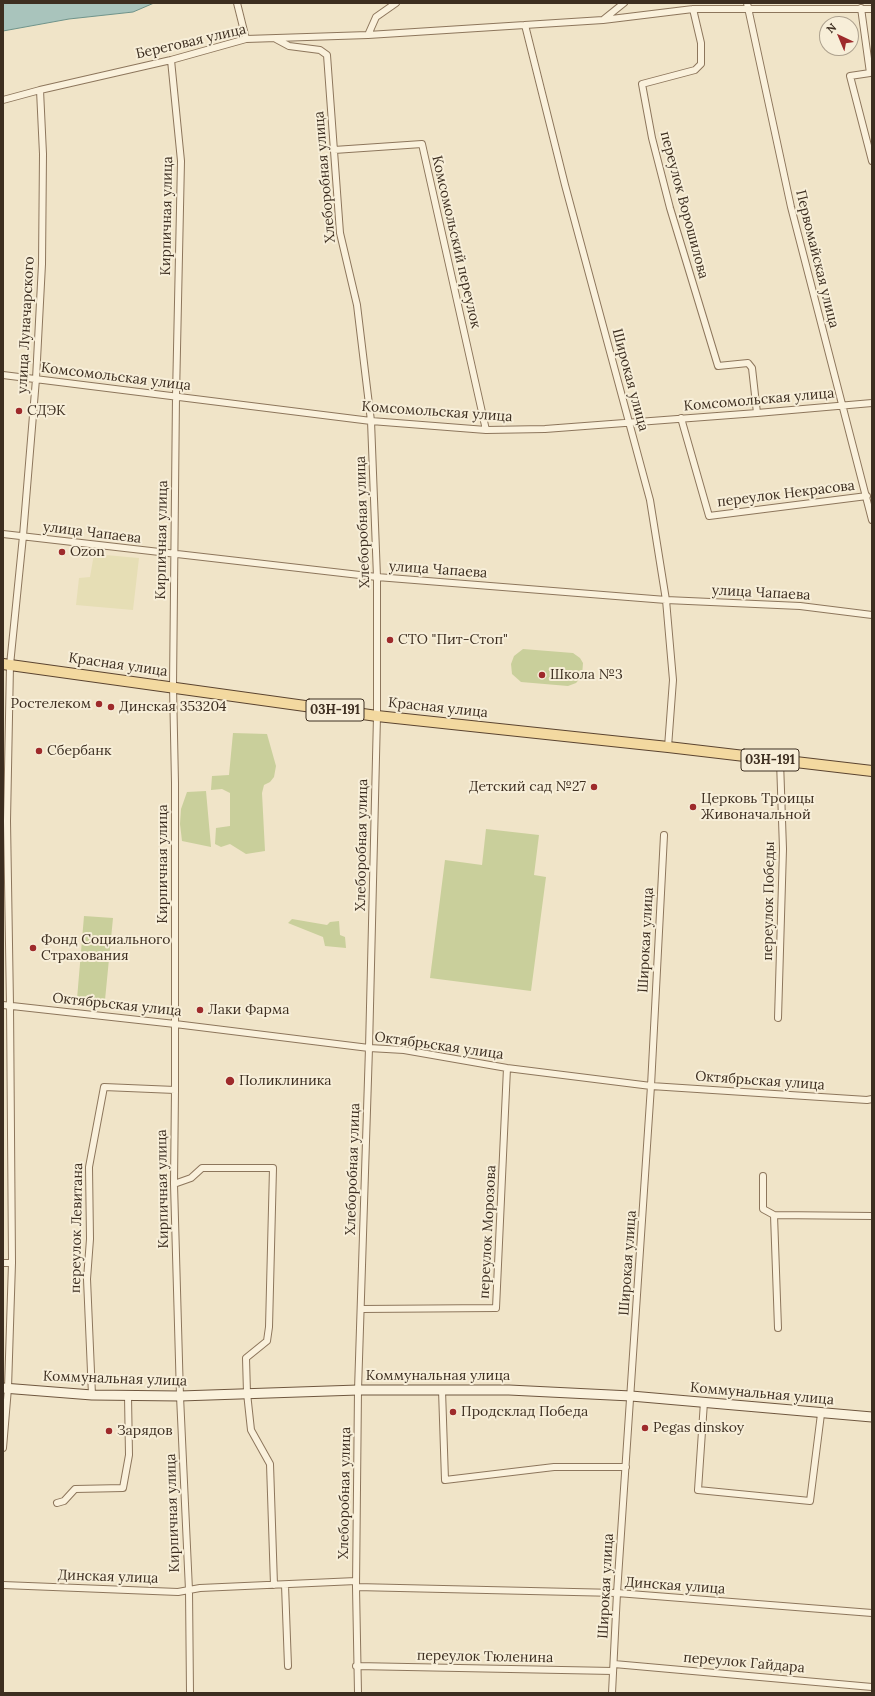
<!DOCTYPE html>
<html>
<head>
<meta charset="utf-8">
<style>
	body { margin:0 }
	#map { position:relative; width:875px; height:1696px; overflow:hidden; background:#f0e4c8; font-family:Lora,serif }
	canvas { display:block }
	.frame { position:absolute; inset:0; border:4px solid #3d2e20; pointer-events:none }
	.north { position:absolute; left:819px; top:16px; width:40px; height:40px; box-sizing:border-box; background:#f7eed8; border:1px solid #ada18e; border-radius:50%; rotate:316deg; font-size:11px; font-weight:700; line-height:16px; text-align:center; color:#3d2e20 }
	.north::after { content:''; display:block; margin:auto; width:14px; height:18px; background:#9e2a2b; clip-path:polygon(50% 0,100% 100%,50% 72%,0 100%) }
</style>
</head>
<body>
<div id="map">
<canvas width="875" height="1696"></canvas>
<div class="frame"></div>
<div class="north">N</div>
</div>
<script>
const ctx = document.querySelector('canvas').getContext('2d');
ctx.lineJoin = 'round';
function paint(path, color) { ctx.fillStyle = color; ctx.fill(path, 'evenodd'); }
const toPath = rows => new Path2D(rows.map(r => 'M' + r).join(''));
function trace(path, color, width, dash) { ctx.strokeStyle = color; ctx.lineWidth = width; ctx.lineCap = dash ? 'butt' : 'round'; ctx.setLineDash(dash || []); ctx.stroke(path); }
function write(font, color, halo, rows, align = 'center') {
  ctx.font = font + ' Lora,serif'; ctx.lineWidth = 4; ctx.setLineDash([]); ctx.textBaseline = 'middle'; ctx.strokeStyle = halo; ctx.fillStyle = color; for (const [text, x, y, turn = 0] of rows) {
    ctx.save(); ctx.translate(x, y); ctx.rotate((+turn || 0) * Math.PI / 180); ctx.textAlign = isNaN(turn) ? turn : align; if (halo) ctx.strokeText(text, 0, 0); ctx.fillText(text, 0, 0); ctx.restore();
  }
}
paint(toPath([
	[94,554,139,558,133,610,76,605,79,578,90,577]
]), '#e6deb5');
paint(toPath([
	[523,649,573,653,580,658,583,663,582,676,576,683,568,686,521,682,512,674,511,664,514,656],
	[233,733,267,734,276,766,274,777,270,782,264,785,262,793,265,851,246,854,230,844,221,847,215,844,216,828,230,826,230,793,222,789,211,790,212,776,229,775],
	[206,791,211,847,182,841,180,824,181,809,187,792],
	[486,829,539,835,534,875,546,877,531,991,430,978,445,860,482,865],
	[84,916,113,918,105,1000,77,999],
	[292,919,327,925,330,922,339,921,340,935,345,937,346,948,325,946,323,937,288,923]
]), '#c9cf9b');
const water = toPath([
	[3,3,154,3,133,12,69,19,3,31,3,3]
]);
paint(water, '#a9c4bc');
trace(water, '#6f938a', 1);
const street = toPath([
	[237,3,246,39],
	[747,3,791,207,872,520],
	[861,8,870,73,850,76,872,161],
	[693,9,701,43,701,64,695,70,642,84,652,138,670,208,718,366,748,363,752,368,757,413],
	[604,19,624,3],
	[525,25,565,185,650,500,666,600,673,680,668,747],
	[368,35,603,20,693,9,872,9],
	[276,39,289,46,320,50,327,55,340,233,357,305,371,421,377,577,377,716,369,1048,358,1390,356,1587,358,1693],
	[171,60,181,161,176,396,173,686,175,783,175,1090,174,1184,180,1396,189,1590,190,1693],
	[3,100,40,90,171,60,246,39,368,35,376,17,396,3],
	[334,150,422,144,486,430],
	[3,375,371,421,486,430,545,429,757,413,872,403],
	[681,418,709,516,867,496],
	[3,534,377,577,666,600,800,606,872,615],
	[3,1005,175,1024,369,1048,404,1050,507,1068,651,1086,867,1100,872,1099],
	[778,1018,783,849,780,761],
	[763,1176,763,1209,774,1215],
	[174,1184,191,1178,202,1168,273,1168,269,1327,267,1341,246,1358,247,1393,251,1430,270,1464,274,1585],
	[3,1263,12,1263],
	[361,1309,496,1308,507,1068],
	[778,1328,774,1215,872,1216],
	[442,1390,445,1480,554,1467,626,1467],
	[92,1395,87,1279,90,1239,89,1167,104,1087,175,1090],
	[704,1402,698,1490,810,1501,821,1414],
	[3,1448,8,1388,12,1263,10,1005,7,821,10,665,23,536,36,379,42,264,43,154,40,90],
	[57,1503,64,1501,75,1489,123,1488,129,1455,128,1396],
	[3,1585,178,1592,200,1588,356,1581],
	[285,1585,288,1666],
	[356,1587,617,1593,872,1613],
	[614,1664,872,1687],
	[356,1666,613,1671],
	[612,1693,617,1593,651,1086,664,835]
]);
const secondary = toPath([
	[3,1388,92,1395,180,1396,358,1390,509,1390,631,1396,872,1417]
]);
const primary = toPath([
	[3,664,377,716,668,747,872,771]
]);
trace(street, '#8d765c', 8);
trace(secondary, '#6f573f', 11);
trace(primary, '#5b4430', 12);
trace(street, '#faf1dc', 6);
trace(secondary, '#faf1dc', 9);
trace(primary, '#f3d9a0', 10);
for (const [x, y, r, color] of [
	[19,411,4,"#9e2a2b"],
	[62,552,4,"#9e2a2b"],
	[390,640,4,"#9e2a2b"],
	[542,675,4,"#9e2a2b"],
	[99,704,4,"#9e2a2b"],
	[111,707,4,"#9e2a2b"],
	[39,751,4,"#9e2a2b"],
	[594,787,4,"#9e2a2b"],
	[693,807,4,"#9e2a2b"],
	[33,948,4,"#9e2a2b"],
	[200,1010,4,"#9e2a2b"],
	[230,1081,5,"#9e2a2b"],
	[453,1412,4,"#9e2a2b"],
	[645,1428,4,"#9e2a2b"],
	[109,1431,4,"#9e2a2b"]
]) { const dot = new Path2D(); dot.arc(x, y, r, 0, 2 * Math.PI); ctx.fillStyle = color; ctx.fill(dot); trace(dot, '#f7eed8', 1.5); }
for (const [x, y, w] of [
	[335,710,58],
	[770,760,58]
]) { const box = new Path2D(); box.roundRect(x - w / 2, y - 11, w, 22, 3); ctx.fillStyle = '#f7eed8'; ctx.fill(box); trace(box, '#3d2e20', 1); }
write('bold 13px', '#3d2e20', null, [
	["03Н-191",335,710],
	["03Н-191",770,760]
]);
write('14px', '#3d2e20', '#f7eed8', [
	["Береговая улица",191,42,-13],
	["Хлеборобная улица",325,177,-95],
	["переулок Ворошилова",684,205,75],
	["Кирпичная улица",167,216,-89],
	["Комсомольский переулок",456,242,77],
	["Первомайская улица",817,259,76],
	["улица Луначарского",26,325,-87],
	["Комсомольская улица",116,377,7],
	["Широкая улица",630,380,75],
	["Комсомольская улица",759,400,-5],
	["Комсомольская улица",437,412,4],
	["переулок Некрасова",786,494,-7],
	["Хлеборобная улица",363,522,-92],
	["улица Чапаева",92,533,7],
	["Кирпичная улица",162,540,-89],
	["улица Чапаева",438,570,4],
	["улица Чапаева",761,593,3],
	["Красная улица",118,665,8],
	["Красная улица",438,708,6],
	["Хлеборобная улица",362,845,-89],
	["Кирпичная улица",163,864,-90],
	["переулок Победы",769,901,-89],
	["Широкая улица",646,940,-87],
	["Октябрьская улица",117,1005,6],
	["Октябрьская улица",439,1046,8],
	["Октябрьская улица",760,1081,4],
	["Хлеборобная улица",353,1169,-88],
	["Кирпичная улица",163,1189,-91],
	["переулок Левитана",77,1228,-89],
	["переулок Морозова",488,1232,-87],
	["Широкая улица",628,1263,-86],
	["Коммунальная улица",438,1376],
	["Коммунальная улица",115,1379,2],
	["Коммунальная улица",762,1394,5],
	["Хлеборобная улица",345,1493,-89],
	["Кирпичная улица",173,1513,-92],
	["Динская улица",108,1577,2],
	["Широкая улица",606,1586,-87],
	["Динская улица",675,1586,4],
	["переулок Тюленина",485,1657,1],
	["переулок Гайдара",744,1663,5]
]);
write('14px', '#3d2e20', '#f7eed8', [
	["СДЭК",27,411],
	["Ozon",70,552],
	["СТО \"Пит-Стоп\"",398,640],
	["Школа №3",550,675],
	["Ростелеком",91,704,"right"],
	["Динская 353204",119,707],
	["Сбербанк",47,751],
	["Детский сад №27",586,787,"right"],
	["Церковь Троицы",701,799],
	["Живоначальной",701,815],
	["Фонд Социального",41,940],
	["Страхования",41,956],
	["Лаки Фарма",208,1010],
	["Поликлиника",239,1081],
	["Продсклад Победа",461,1412],
	["Pegas dinskoy",653,1428],
	["Зарядов",117,1431]
], 'left');
</script>
</body>
</html>
